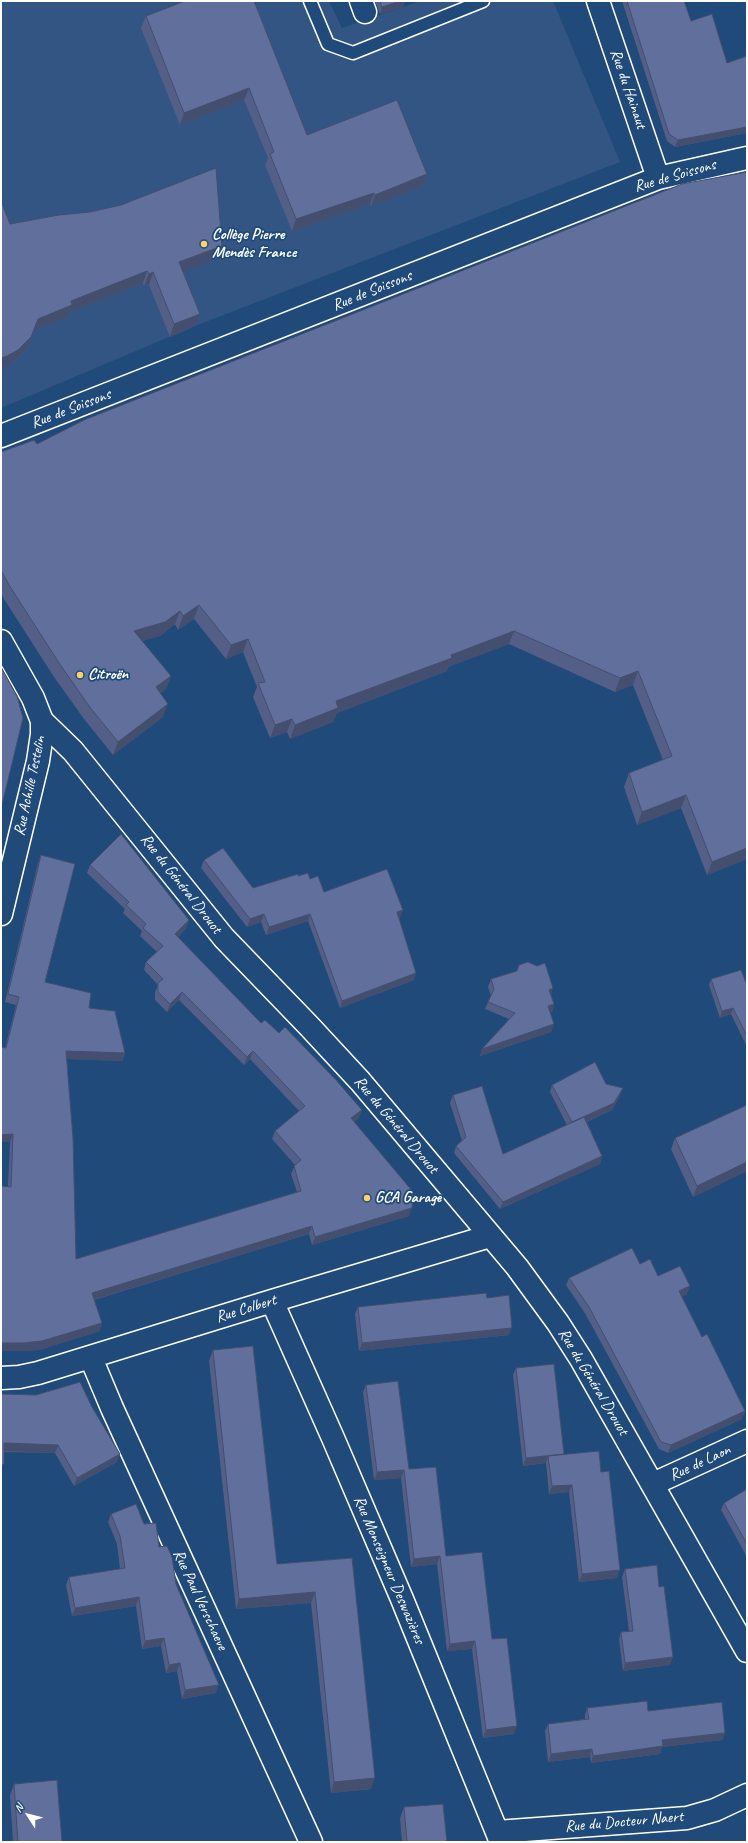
<!DOCTYPE html>
<html>
<head>
<meta charset="utf-8">
<style>
	body { margin:0 }
	#map { position:relative; width:748px; height:1843px; overflow:hidden; background:#1f4a7a; font-family:Caveat,sans-serif }
	canvas { display:block }
	.frame { position:absolute; inset:0; border:2px solid #fff; pointer-events:none }
	.north { position:absolute; left:8px; top:1795px; width:40px; height:40px; -webkit-text-stroke:3px #1f4a7a; paint-order:stroke; rotate:306deg; font-size:11px; font-weight:700; line-height:16px; text-align:center; color:#fff }
	.north::after { content:''; display:block; margin:auto; width:14px; height:18px; background:#fff; clip-path:polygon(50% 0,100% 100%,50% 72%,0 100%) }
</style>
</head>
<body>
<div id="map">
<canvas width="748" height="1843"></canvas>
<div class="frame"></div>
<div class="north">N</div>
</div>
<script>
const ctx = document.querySelector('canvas').getContext('2d');
ctx.lineJoin = 'round';
function paint(path, color) { ctx.fillStyle = color; ctx.fill(path, 'evenodd'); }
const toPath = rows => new Path2D(rows.map(r => 'M' + r).join(''));
function trace(path, color, width, dash) { ctx.strokeStyle = color; ctx.lineWidth = width; ctx.lineCap = dash ? 'butt' : 'round'; ctx.setLineDash(dash || []); ctx.stroke(path); }
function write(font, color, halo, rows, align = 'center') {
  ctx.font = font + ' Caveat,sans-serif'; ctx.lineWidth = 3.5; ctx.setLineDash([]); ctx.textBaseline = 'middle'; ctx.strokeStyle = halo; ctx.fillStyle = color; for (const [text, x, y, turn = 0] of rows) {
    ctx.save(); ctx.translate(x, y); ctx.rotate((+turn || 0) * Math.PI / 180); ctx.textAlign = isNaN(turn) ? turn : align; if (halo) ctx.strokeText(text, 0, 0); ctx.fillText(text, 0, 0); ctx.restore();
  }
}
paint(toPath([
	[1,1,329,1,342,28,421,1,553,1,620,162,195,326,1,408]
]), '#335584');
const lane = toPath([
	[310,1,328,44,353,53,483,1]
]);
const street = toPath([
	[361,1,365,12],
	[598,1,658,178],
	[1,436,658,178,747,158],
	[42,721,73,751,224,938,309,1026,360,1081,517,1267,558,1323,581,1359,747,1651],
	[272,1301,333,1438,402,1599,501,1842],
	[91,1358,112,1408,311,1842],
	[1,1378,19,1377,38,1373,272,1301,490,1236],
	[653,1484,747,1441],
	[497,1832,687,1818,715,1810,747,1795]
]);
const secondary = toPath([
	[1,641,33,698,42,721,42,734,38,761,1,914]
]);
trace(lane, '#fff', 15);
trace(street, '#fff', 25);
trace(secondary, '#fff', 25);
trace(lane, '#1f4a7a', 12);
trace(street, '#1f4a7a', 22);
trace(secondary, '#1f4a7a', 22);
paint(toPath([
	[185,1,307,135,427,174,423,186,371,206,370,204,292,231,265,165,268,158,244,100,180,125,141,28,146,16],
	[375,1,405,1,403,7,380,14],
	[622,1,684,1,691,21,727,63,747,56,747,133,675,147,667,141],
	[747,172,747,859,707,875,681,808,637,825,624,787,629,773,663,760,633,685,615,692,509,644,448,667,447,671,337,713,333,722,290,739,287,732,270,738,253,697,257,687,243,652,226,659,194,619,178,630,175,624,160,636,142,641,171,676,166,689,160,693,163,717,113,755,84,719,54,677,4,599,1,593,1,452,37,444],
	[1,201,10,224,217,258,183,271,195,326,170,337,149,285,144,286,143,283,70,312,68,317,33,331,27,349,14,362,1,369],
	[41,855,45,982,89,1008,125,1053,122,1061,67,1059,76,1259,297,1192,291,1174,295,1165,272,1139,275,1131,299,1111,250,1059,244,1065,179,1000,167,1012,155,1000,155,992,158,985,144,970,146,962,157,952,140,936,142,931,123,913,125,909,87,873,90,865,189,920,186,928,178,937,261,1023,359,1118,354,1122,409,1216,312,1245,309,1234,94,1300,100,1331,39,1350,20,1351,8,1187,10,1142,1,1142,1,1047,5,1048,16,1005,5,1002,38,863],
	[204,860,253,888,298,876,310,879,324,892,403,910,400,917,399,918,414,980,340,1008,308,921,266,935,261,922,247,927,201,868],
	[519,965,551,994,554,1004,552,1012,550,1012,554,1024,551,1032,480,1056,482,1049,509,1019,485,1009,488,1002,491,996,488,987,491,979,517,971],
	[711,979,747,985,747,1047,731,1014,720,1018,709,985],
	[606,1084,620,1096,612,1110,587,1122,602,1156,600,1164,500,1209,454,1153,456,1146,462,1141,450,1103,453,1095,503,1154,567,1125,550,1092,552,1085],
	[747,1105,747,1171,693,1197,671,1149,675,1138],
	[658,1276,687,1294,681,1296,742,1419,668,1453,659,1449,586,1315,566,1285,569,1278],
	[487,1298,509,1335,359,1351,355,1314,358,1307],
	[213,1350,277,1564,352,1558,371,1789,331,1793,311,1603,236,1609,209,1361],
	[516,1368,564,1454,601,1472,617,1578,579,1582,569,1492,549,1494,546,1463,523,1466,513,1375],
	[366,1385,409,1469,446,1556,492,1639,514,1734,483,1738,472,1649,447,1651,437,1564,411,1567,401,1478,374,1480,363,1392],
	[1,1394,117,1462,74,1486,55,1453,4,1452],
	[747,1489,747,1557,721,1510,724,1503],
	[111,1514,144,1524,159,1547,176,1584,216,1693,182,1699,177,1671,166,1673,161,1646,142,1649,136,1606,72,1616,66,1585,69,1577,120,1569,117,1544,108,1522],
	[625,1569,659,1587,670,1665,623,1671,619,1639,621,1632,629,1631,622,1577],
	[587,1708,648,1711,723,1740,662,1747,660,1754,591,1763,590,1757,548,1762,545,1731,548,1724,585,1719,585,1715],
	[14,1784,62,1842,13,1842,10,1795],
	[404,1807,447,1842,402,1842,400,1818]
]), '#535f87');
paint(toPath([
	[400,1,405,1,403,7,380,14,382,7],
	[249,88,244,100,180,125,184,113],
	[747,127,747,133,675,147,678,140],
	[427,174,423,186,371,206,375,195],
	[374,193,370,204,292,231,296,219],
	[222,246,217,258,175,275,179,262],
	[147,271,143,283,70,312,68,317,33,331,38,319,71,301],
	[153,272,149,285,144,286,149,274],
	[200,314,195,326,170,337,174,324],
	[31,337,27,349,14,362,1,369,1,358],
	[199,605,194,619,178,630,183,616],
	[180,611,175,624,160,636,129,645,134,631],
	[514,631,509,644,448,667,447,671,337,713,333,722,290,739,295,725,336,701,451,655],
	[248,639,243,652,226,659,231,645],
	[638,671,633,685,615,692,620,678],
	[171,676,166,689,151,701,156,687],
	[168,704,163,717,113,755,118,742],
	[292,719,287,732,270,738,275,725],
	[686,795,681,808,637,825,642,812],
	[747,848,747,859,707,875,712,862],
	[403,910,400,917,394,920,397,912],
	[264,914,261,922,247,927,250,919],
	[310,914,308,921,266,935,269,927],
	[189,920,186,928,172,942,175,934],
	[416,973,414,980,340,1008,342,1001],
	[553,988,551,996,549,990],
	[182,992,179,1000,167,1012,170,1004],
	[554,1004,552,1012,545,1014,548,1006],
	[733,1008,731,1014,720,1018,722,1011],
	[554,1024,551,1032,480,1056,482,1049],
	[66,1051,125,1053,122,1061,64,1059],
	[253,1051,250,1059,244,1065,247,1057],
	[623,1088,620,1096,612,1110,569,1130,572,1122],
	[362,1110,359,1118,348,1127,351,1118],
	[13,1134,10,1142,1,1142,1,1135],
	[602,1156,600,1164,500,1209,503,1202],
	[747,1162,747,1171,693,1197,697,1186],
	[412,1208,409,1216,312,1245,315,1237],
	[312,1226,309,1234,89,1301,92,1293],
	[690,1286,687,1294,676,1299,679,1291],
	[102,1323,100,1331,39,1350,20,1351,1,1351,1,1343],
	[512,1328,509,1335,359,1351,362,1343],
	[745,1411,742,1419,668,1453,671,1445],
	[4,1443,58,1445,55,1453,1,1451],
	[120,1454,117,1462,74,1486,77,1478],
	[564,1454,548,1456,546,1463,523,1466,526,1458],
	[4,1464,1,1471,1,1466],
	[404,1470,401,1478,374,1480,377,1472],
	[572,1485,569,1492,549,1494,552,1486],
	[440,1556,437,1564,411,1567,414,1559],
	[620,1570,617,1578,579,1582,582,1574],
	[315,1592,311,1603,236,1609,239,1599],
	[139,1597,136,1606,72,1616,75,1608],
	[164,1638,161,1646,142,1649,145,1641],
	[475,1641,472,1649,447,1651,450,1644],
	[673,1657,670,1665,623,1671,625,1663],
	[180,1663,177,1671,166,1673,169,1665],
	[219,1685,216,1693,182,1699,185,1690],
	[517,1726,514,1734,483,1738,486,1730],
	[725,1733,723,1740,662,1747,660,1754,591,1763,593,1756,662,1740],
	[592,1749,590,1757,548,1762,551,1754],
	[375,1778,371,1789,331,1793,334,1782]
]), '#444e6e');
const building = toPath([
	[185,1,254,1,307,135,397,100,427,174,375,195,374,193,296,219,270,154,274,152,249,88,184,113,146,16,185,1],
	[380,1,400,1,382,7,380,1],
	[627,1,684,1,691,21,712,14,727,63,747,56,747,127,678,140,669,134,627,1],
	[216,168,222,246,179,262,200,314,174,324,153,272,149,274,147,271,71,301,72,305,38,319,31,337,18,350,7,356,1,358,1,201,10,224,59,215,90,212,121,205,216,168],
	[747,172,747,848,712,862,686,795,642,812,629,773,672,756,638,671,620,678,514,631,451,655,452,658,336,701,338,708,295,725,292,719,275,725,258,683,265,682,248,639,231,645,199,605,183,616,180,611,165,622,134,631,171,676,156,687,168,704,118,742,89,706,59,663,9,585,1,570,1,452,34,440,37,444,84,420,682,184,747,172],
	[1,667,17,696,23,718,1,809,1,667],
	[121,834,189,920,175,934,261,1023,265,1020,279,1033,285,1027,336,1080,362,1110,351,1118,414,1193,412,1208,315,1237,312,1226,92,1293,102,1323,42,1341,23,1343,1,1343,1,1186,11,1187,13,1134,1,1135,1,1047,6,1048,19,997,8,994,41,855,75,864,45,982,91,993,89,1008,115,1011,125,1053,66,1051,73,1138,76,1259,301,1191,294,1166,301,1160,275,1131,305,1106,253,1051,247,1057,182,992,170,1004,158,992,158,983,163,979,146,962,163,946,143,928,146,924,126,905,129,902,90,865,121,834],
	[223,848,253,888,298,874,298,876,308,873,310,879,318,876,324,892,387,869,403,910,397,912,416,973,342,1001,310,914,269,927,264,914,250,919,204,860,223,848],
	[528,962,537,966,545,963,553,988,549,990,554,1004,548,1006,554,1024,482,1049,515,1013,488,1002,494,989,491,979,517,971,519,965,528,962],
	[741,970,747,985,747,1036,733,1008,722,1011,711,979,741,970],
	[595,1062,606,1084,623,1088,614,1103,572,1122,552,1085,595,1062],
	[482,1086,503,1154,584,1117,602,1156,503,1202,456,1146,466,1137,453,1095,482,1086],
	[747,1105,747,1162,697,1186,675,1138,747,1105],
	[632,1248,640,1264,650,1259,658,1276,680,1266,690,1286,679,1291,702,1337,707,1334,745,1411,671,1445,661,1442,589,1307,569,1278,632,1248],
	[486,1293,487,1298,509,1295,512,1328,362,1343,358,1307,486,1293],
	[253,1346,277,1564,352,1558,375,1778,334,1782,315,1592,239,1599,213,1350,253,1346],
	[554,1364,564,1454,526,1458,516,1368,554,1364],
	[398,1381,409,1469,436,1467,446,1556,482,1552,492,1639,507,1638,517,1726,486,1730,475,1641,450,1644,440,1556,414,1559,404,1470,377,1472,366,1385,398,1381],
	[80,1382,92,1407,120,1454,77,1478,58,1445,4,1443,4,1464,1,1466,1,1394,36,1395,80,1382],
	[599,1451,601,1472,609,1471,620,1570,582,1574,572,1485,552,1486,548,1456,599,1451],
	[747,1489,747,1544,724,1503,747,1489],
	[136,1504,144,1524,156,1523,159,1547,167,1546,172,1557,176,1584,219,1685,185,1690,180,1663,169,1665,164,1638,145,1641,139,1597,75,1608,69,1577,125,1568,120,1536,111,1514,136,1504],
	[657,1565,659,1587,664,1586,673,1657,625,1663,621,1632,633,1631,625,1569,657,1565],
	[647,1701,648,1711,722,1702,725,1733,662,1740,663,1746,593,1756,592,1749,551,1754,548,1724,589,1719,587,1708,647,1701],
	[57,1780,62,1842,18,1842,14,1784,57,1780],
	[443,1804,447,1842,407,1842,404,1807,443,1804]
]);
paint(building, '#616f9d');
trace(building, '#444e6e', 1);
for (const [x, y, r, color] of [
	[204,244,4,"#ffd166"],
	[80,675,4,"#ffd166"],
	[367,1198,4,"#ffd166"]
]) { const dot = new Path2D(); dot.arc(x, y, r, 0, 2 * Math.PI); ctx.fillStyle = color; ctx.fill(dot); trace(dot, '#1f4a7a', 1.5); }
write('16px', '#fff', '#1f4a7a', [
	["Rue du Hainaut",628,89,71],
	["Rue de Soissons",675,176,-16],
	["Rue de Soissons",372,291,-22],
	["Rue de Soissons",71,409,-21],
	["Rue Achille Testelin",30,786,-78],
	["Rue du Général Drouot",181,884,52],
	["Rue du Général Drouot",396,1125,50],
	["Rue Colbert",246,1309,-17],
	["Rue du Général Drouot",593,1382,59],
	["Rue de Laon",700,1463,-25],
	["Rue Monseigneur Deswazières",389,1570,67],
	["Rue Paul Verschaeve",200,1600,65],
	["Rue du Docteur Naert",624,1822,-5]
]);
write('bold 16px', '#fff', '#1f4a7a', [
	["Collège Pierre",212,235],
	["Mendès France",212,253],
	["Citroën",88,675],
	["GCA Garage",375,1198]
], 'left');
</script>
</body>
</html>
